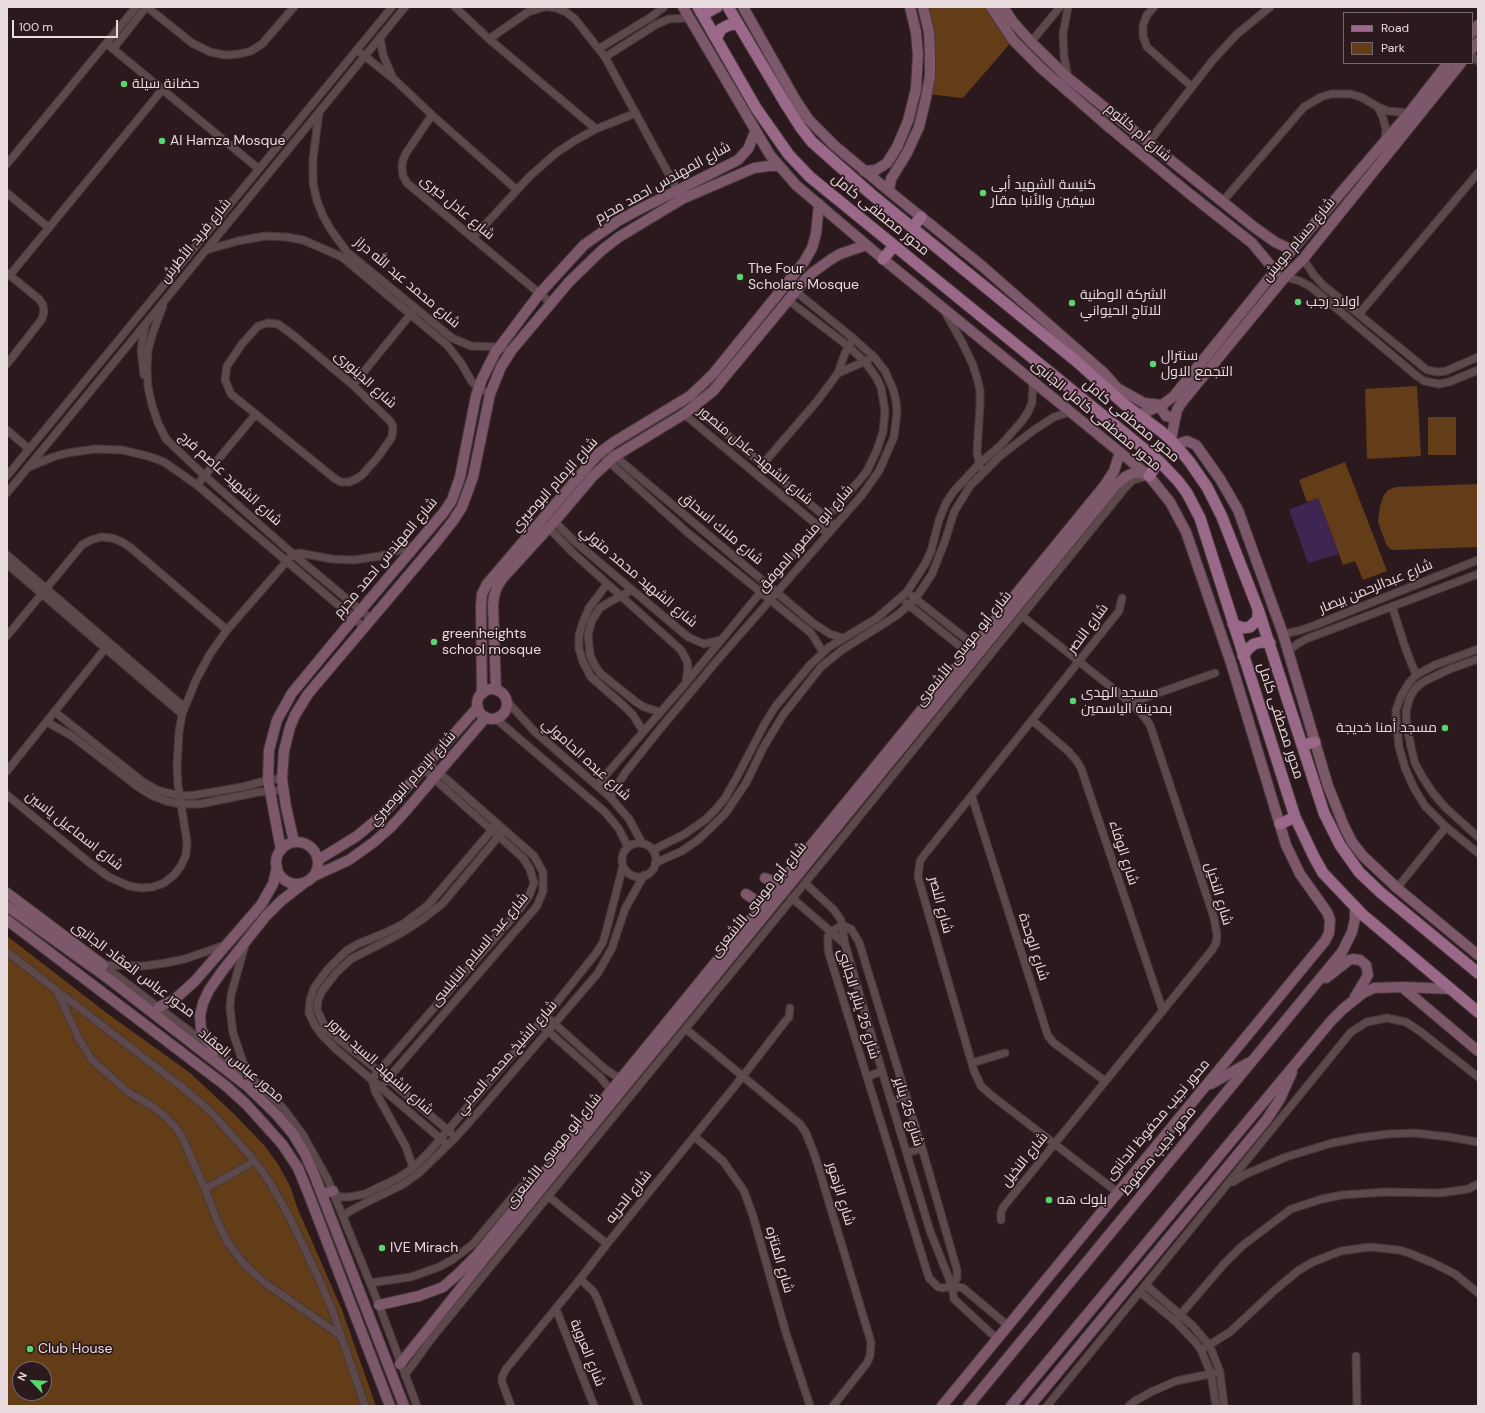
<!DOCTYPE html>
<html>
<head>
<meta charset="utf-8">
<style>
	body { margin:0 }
	#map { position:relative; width:1485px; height:1413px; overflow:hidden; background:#2b191d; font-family:"DM Sans",sans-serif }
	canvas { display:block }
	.frame { position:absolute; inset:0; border:8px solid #e8dbdd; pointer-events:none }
	.legend { position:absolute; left:1343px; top:12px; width:130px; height:52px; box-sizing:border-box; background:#2b191d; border:1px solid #77676a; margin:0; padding:5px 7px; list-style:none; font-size:12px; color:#e8dbdd }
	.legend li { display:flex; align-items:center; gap:8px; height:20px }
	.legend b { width:20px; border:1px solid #77676a }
	.north { position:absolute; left:12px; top:1361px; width:40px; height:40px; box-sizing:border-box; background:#2b191d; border:1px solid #77676a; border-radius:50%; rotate:295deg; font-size:11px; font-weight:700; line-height:16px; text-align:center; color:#e8dbdd }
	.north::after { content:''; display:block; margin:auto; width:14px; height:18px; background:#58d56f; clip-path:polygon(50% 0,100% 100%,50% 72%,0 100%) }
	.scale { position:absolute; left:12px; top:20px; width:106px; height:18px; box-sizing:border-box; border:2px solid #e8dbdd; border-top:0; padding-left:5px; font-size:12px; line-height:14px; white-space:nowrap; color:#e8dbdd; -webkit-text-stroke:3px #2b191d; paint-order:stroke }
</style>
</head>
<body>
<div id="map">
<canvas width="1485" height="1413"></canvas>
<div class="frame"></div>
<ul class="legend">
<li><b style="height:5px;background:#9a6888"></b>Road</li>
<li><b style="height:11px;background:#633d18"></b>Park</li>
</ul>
<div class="north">N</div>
<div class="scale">100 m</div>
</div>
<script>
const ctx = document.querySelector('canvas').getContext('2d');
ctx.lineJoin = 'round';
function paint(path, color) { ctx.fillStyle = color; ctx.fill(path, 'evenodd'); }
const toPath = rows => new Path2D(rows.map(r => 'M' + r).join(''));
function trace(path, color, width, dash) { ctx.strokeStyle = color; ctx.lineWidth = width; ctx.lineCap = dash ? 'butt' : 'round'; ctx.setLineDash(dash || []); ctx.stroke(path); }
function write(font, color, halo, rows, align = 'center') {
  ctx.font = font + ' "DM Sans",Cairo,sans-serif'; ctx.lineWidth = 3.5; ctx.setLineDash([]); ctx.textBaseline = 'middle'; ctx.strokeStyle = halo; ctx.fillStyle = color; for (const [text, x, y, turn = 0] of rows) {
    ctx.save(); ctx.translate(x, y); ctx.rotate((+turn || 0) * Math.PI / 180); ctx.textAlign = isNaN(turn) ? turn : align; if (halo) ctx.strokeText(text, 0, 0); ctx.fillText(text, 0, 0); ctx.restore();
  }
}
paint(toPath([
	[923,7,991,7,1013,40,963,98,927,94],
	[1417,386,1421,456,1367,459,1365,389],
	[1428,417,1456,417,1456,455,1428,455],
	[1345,462,1387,571,1363,580,1355,561,1343,565,1318,498,1307,502,1299,480],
	[1478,484,1478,547,1394,550,1390,549,1386,544,1378,522,1380,506,1384,495,1388,490,1396,487],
	[7,936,108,1014,189,1072,233,1113,264,1145,278,1164,291,1188,297,1207,342,1310,376,1406,7,1406],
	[20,1369,44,1369,44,1393,20,1393]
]), '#633d18');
paint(toPath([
	[1318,498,1339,554,1308,563,1289,510]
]), '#3f2652');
const street = toPath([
	[147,7,192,43,210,52,225,55,239,54,251,51,262,44,294,7],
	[455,7,489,39,596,129],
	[548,7,556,8,566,12,575,19,605,57,679,193],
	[1068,7,1063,34,1064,56,1068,78],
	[1154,7,1147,15,1143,25,1143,36,1147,47,1192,87],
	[380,37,383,55,392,76],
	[489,39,528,12,545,7],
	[1031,42,1060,7],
	[107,44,259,169],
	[600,48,651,17,664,7],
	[113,49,146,7],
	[357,50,395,80,432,115,517,190],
	[1472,56,1478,61],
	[605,57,657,24,669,19,690,18],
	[1378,107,1383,118,1386,129,1385,140],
	[319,112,313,159,313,183,317,201,323,216,331,230,347,252,452,338,471,346,499,347,511,351],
	[432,115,406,153,403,160,402,166,403,176,407,183,551,303],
	[1149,142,1213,60,1236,35,1270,7],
	[7,164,136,7],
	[7,193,49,228],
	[1223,201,1304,107,1321,97,1331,94,1351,94,1361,97,1378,107,1388,111,1409,113],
	[473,238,529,177,556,153,576,140,596,129,636,113],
	[206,250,238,241,265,236,286,237,303,240,342,257,447,345,461,363,472,382,479,388,490,394],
	[1303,259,1314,275,1323,285,1427,370,1438,372,1446,371,1478,357],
	[10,275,162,90],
	[1285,277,1300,281,1311,287,1417,376,1424,381,1439,384,1449,382,1478,370],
	[163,306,153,332,148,350,147,369,148,387,152,405,158,423,166,439,205,476,293,554,371,619],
	[945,312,962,342,973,365,977,378,980,390,980,406,977,452,980,467],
	[1359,314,1478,173],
	[268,323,278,324,293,335,353,385,391,422,393,427,392,437,378,457,362,475,356,479,349,482,341,482,334,478,231,394,225,380,227,366,242,344,258,326,268,323],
	[7,364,42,319,44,312,43,305,39,299,7,273],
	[838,373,868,360],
	[144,375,141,350,145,326],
	[353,385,414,310],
	[694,407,835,525],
	[684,414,828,534],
	[7,430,29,449],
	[605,448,813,623,830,634,843,638],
	[599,453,688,533,811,633,823,652],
	[763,464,818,400,838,373,845,353,850,344],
	[29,467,53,457,67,453,95,449,123,450,151,457,164,462,197,485,364,627],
	[7,476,392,7],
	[197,485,255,415],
	[7,493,405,7],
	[546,513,573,540,688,637,704,644,720,640],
	[546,525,572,552,681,650,687,661,688,667,686,681],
	[7,555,184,707],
	[7,564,182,714],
	[607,584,589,608,583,622,579,635,579,649,583,662,591,677,624,706,633,715,643,731],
	[632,590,606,604,600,608,592,620,588,634,590,655,594,664,600,673,636,702,644,707,660,712],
	[912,596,978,648],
	[906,603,971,655],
	[1392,606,1405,647,1416,675],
	[1283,634,1298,631,1313,626,1478,560],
	[7,636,82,545,91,540,101,537,112,538,122,542,131,548,227,630],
	[1478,649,1435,665,1416,675,1409,683,1401,696,1396,710,1396,717,1399,747,1405,768,1414,788,1425,806,1446,827,1478,853],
	[1288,652,1297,644,1306,639,1478,574],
	[1478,659,1450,669,1423,682,1415,689,1410,697,1406,711,1407,727,1411,747,1415,763,1423,778,1433,793,1445,807,1478,837],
	[506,700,534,731,610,797,629,819,642,843],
	[1130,703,1215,673],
	[55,712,143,782,157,790,180,796,195,795,242,787,268,780,282,779],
	[495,718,605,812,619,829,628,847],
	[1032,720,1068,751,1076,760,1081,768,1163,1011],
	[47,722,72,736,138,787,151,795,166,801,181,804,200,804,259,792,283,790],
	[7,771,108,645],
	[597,785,685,684,760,593,859,481,867,471,877,450,883,432,885,411,881,387,876,377,865,362,848,346,788,300],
	[7,795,91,864,109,877,129,886,141,888,153,887,164,883,174,875,181,866,186,855,187,842,178,785,177,767,179,732,182,714,196,680,210,654,227,630,293,554,299,553,332,559,353,560,381,556,415,545],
	[610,797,625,773,660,729,715,663,862,495,879,471,894,437,897,413,896,401,893,389,885,371,874,357,854,339,795,291],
	[972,797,1048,1036,1054,1043,1105,1081],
	'622 860a17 17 0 1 1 34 0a17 17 0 1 1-34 0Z',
	[653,850,685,834,706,819,717,808,725,798,737,777,764,725,775,707,810,665,829,647,877,618,907,592,925,564,931,551,939,520,946,503,954,491,979,464,1000,446,1022,421,1028,412,1032,403,1033,382],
	[655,863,682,851,698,840,725,814,746,783,763,748,783,715,821,667,842,650,896,616,909,605,916,598,932,574,945,541,954,512,970,486,1000,456,1034,430,1054,417,1070,412],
	[805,883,834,910,841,920,845,944,882,1071,930,1231,952,1286,954,1299,996,1338],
	[1397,888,1446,827],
	[792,898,845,944],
	[245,945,231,995,230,1008,233,1033,247,1074],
	[7,952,182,1087,210,1111,255,1161,271,1184,291,1220,320,1281,333,1312,365,1406],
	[103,965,255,1081,283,1108,303,1135,328,1180,379,1305,417,1406],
	[103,965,144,966,165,963,185,959,225,945],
	[57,991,79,1039,92,1060,128,1092,152,1106,166,1117,177,1129,182,1137,205,1189,217,1221,228,1243,244,1264,265,1283,341,1336],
	[546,1016,605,1069,623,1081],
	[539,1023,600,1077,613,1093],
	[686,1029,800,1124,806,1133,815,1156,871,1342,870,1356,867,1363,833,1406],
	[972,1063,1005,1053],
	[867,1077,882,1071],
	[385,1082,537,906,543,891,543,872,534,856,428,763],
	[891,1101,905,1096],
	[451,1133,388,1079,326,1029,317,1010,318,1000,322,991,336,973,351,959,400,934,423,919,442,904,504,830],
	[695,1137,723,1161,744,1191,753,1216,786,1333,810,1406],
	[448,1145,337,1050,321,1034,314,1024,309,1013,310,1000,314,988,328,969,346,951,358,944,387,932,403,924,428,905,497,824],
	[907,1153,922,1148],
	[413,1168,406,1147,375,1091,372,1079,516,914,529,896,534,883,530,869,523,858,423,769],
	[1233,1182,1246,1174,1286,1157,1332,1143,1358,1138,1388,1134,1415,1133,1449,1137,1478,1142],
	[205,1189,255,1161],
	[333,1192,340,1197,349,1197,365,1194,398,1178,413,1168,429,1152,546,1016,597,952,603,942,606,932,623,866],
	[1117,1192,991,1095,981,1086,974,1071,918,877,920,861,925,854,1119,611,1122,598],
	[548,1196,607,1244],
	[343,1216,350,1211,369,1201,402,1185,419,1173,455,1138,481,1109,598,973,612,948,625,909,644,875],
	[1001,1220,1001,1212,1004,1206,1212,950,1216,943,1217,935,1214,918,1150,725,1142,714,1121,695,1022,616],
	[580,1279,593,1291,597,1298,639,1406],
	[370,1283,411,1277,439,1267,452,1260,473,1244,521,1187,527,1185,533,1187],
	[1146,1285,1193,1326,1210,1346,1220,1372,1224,1406],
	[952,1286,957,1278,957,1270,922,1148,859,942,851,929,842,925,831,932,828,936,828,947,829,954,929,1278,938,1287,942,1288,952,1286,963,1288,1007,1325],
	[1140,1292,1175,1321,1196,1343,1201,1350,1211,1374,1216,1406],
	[556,1309,594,1406],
	[1175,1321,1224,1264,1242,1246,1291,1209,1322,1199,1342,1195,1385,1192,1440,1193,1468,1189,1478,1184],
	[1201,1350,1230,1332,1275,1290,1299,1270,1313,1262,1341,1251,1370,1247,1399,1250,1409,1253,1433,1263,1455,1274,1478,1293],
	[1356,1356,1357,1406],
	[405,1375,432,1338,846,833,1126,487,1133,480,1148,476],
	[511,1406,502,1382,502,1377,506,1369,580,1279,607,1244,743,1076,784,1023,789,1017,790,1008],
	[1047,1406,1351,1032,1367,1022,1387,1018,1406,1022,1421,1032,1478,1077],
	[1129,1406,1135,1401,1151,1392,1176,1381,1215,1373]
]);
const secondary = toPath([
	[683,7,770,155,796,185,883,259,1149,476,1170,502,1186,532,1231,663,1286,845,1300,874,1327,912,1330,920,1329,933,1325,941,942,1406],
	[743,7,795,99,809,120,835,146,889,191,982,266,1104,373,1120,391,1124,404],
	[991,7,1013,40,1041,68,1110,128,1191,195,1252,243,1276,272],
	[1003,7,1013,22,1031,42,1068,78,1254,227,1275,242,1292,250],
	[1472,33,1478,25],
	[1472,49,1478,42],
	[864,171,876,170,887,163,897,147,908,121,916,89,918,55,916,32,910,7],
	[889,191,891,179,907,153,919,127,926,98,930,76,930,54,929,32,923,7],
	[1119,389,1144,403,1162,405,1162,410,1166,416,1171,417,1176,416],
	[1139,415,1162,405,1174,396,1292,250,1409,113,1448,63],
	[1171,440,1175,419,1177,410,1182,402,1285,277,1303,259,1461,63],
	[1175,445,1187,441,1196,445,1220,479,1238,510,1283,634,1328,786,1344,826,1352,842,1363,856,1397,888,1478,955],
	'477 704a15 15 0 1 1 30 0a15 15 0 1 1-30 0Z',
	[496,690,493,605,494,596,497,587,502,579,554,522,593,476,615,456,684,414,713,391,805,280,812,273,830,260,840,254,866,245],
	[482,694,481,605,482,594,487,584,599,453,614,442,690,396,713,374,804,262,812,248,816,234,819,204],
	[294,842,286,807,282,779,284,751,290,727,295,715,308,694,434,545,453,521,462,507,473,477,490,394,501,367,511,351,569,282,602,250,619,237,682,199,754,168,769,166,779,166],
	'276 863a21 21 0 1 1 42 0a21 21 0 1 1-42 0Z',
	[281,850,268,780,269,750,277,720,292,693,354,618,444,512,452,500,460,477,476,396,482,379,495,353,540,293,584,245,618,221,638,210,738,160,748,149,755,132],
	[318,860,357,836,382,815,478,707],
	[314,876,349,860,374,842,391,827,403,814,486,717],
	[765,878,779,884],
	[7,893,103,965],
	[746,894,763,905],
	[7,906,109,979,247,1086,277,1115,293,1134,305,1154,314,1174,404,1406],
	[7,920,226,1086,246,1104,282,1144,298,1168,309,1195,390,1406],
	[1326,978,1349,960,1353,959,1360,960,1366,965,1368,975,1355,997],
	[1402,987,1478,1051],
	[159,1007,175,999,195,981,261,905,273,884,277,867],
	[210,1057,215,1050,207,1040,201,1029,200,1016,203,1003,209,990,223,970,266,916,281,901,304,883],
	[1211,1084,1248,1063],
	[322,1194,333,1191],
	[379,1305,419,1296,443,1287,458,1274,477,1255,1105,485,1114,471,1120,452],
	[400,1364,484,1259,1116,485,1125,477,1133,473,1139,472,1147,475],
	[968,1406,1342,952,1352,932,1355,919,1355,906],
	[1011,1406,1331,1021,1343,1009,1363,993,1374,988,1402,987,1451,989],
	[1030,1406,1267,1119,1280,1099,1292,1072]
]);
const primary = toPath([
	[698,7,756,108,789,155,810,177,1159,461,1178,481,1187,493,1200,518,1295,817,1314,857,1323,873,1363,915,1478,1012],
	[728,7,785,103,801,128,812,142,871,194,1076,361,1124,404,1162,432,1171,440,1189,461,1207,487,1222,517,1258,609,1324,813,1340,845,1359,872,1380,892,1478,973],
	[700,9,708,12,717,7],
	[717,37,721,29,729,25,738,24],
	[912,228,921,217],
	[883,259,894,246],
	[1149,476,1159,461],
	[1233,624,1243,628,1250,627,1258,619,1258,609],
	[1243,656,1248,649,1254,644,1262,642,1270,643],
	[1303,745,1315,742],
	[1280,824,1295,817]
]);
trace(street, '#46383a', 9);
trace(secondary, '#46383a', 12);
trace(primary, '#46383a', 13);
trace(street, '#5d484c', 7);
trace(secondary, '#7c586a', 10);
trace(primary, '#9a6888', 11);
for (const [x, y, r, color] of [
	[124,84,4,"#58d56f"],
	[162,141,4,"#58d56f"],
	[983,193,4,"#58d56f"],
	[740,277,4,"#58d56f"],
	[1298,302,4,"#58d56f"],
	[1072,303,4,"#58d56f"],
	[1153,364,4,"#58d56f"],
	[434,642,4,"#58d56f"],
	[1073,701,4,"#58d56f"],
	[1445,728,4,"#58d56f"],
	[1049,1200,4,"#58d56f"],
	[382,1248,4,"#58d56f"],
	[30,1349,4,"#58d56f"]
]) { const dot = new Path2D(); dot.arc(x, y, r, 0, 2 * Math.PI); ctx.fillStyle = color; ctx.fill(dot); trace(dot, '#2b191d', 1.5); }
write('14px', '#e8dbdd', '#2b191d', [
	["حضانة سيلة",132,84],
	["Al Hamza Mosque",170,141],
	["كنيسة الشهيد أبي",991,185],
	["سيفين والأنبا مقار",991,201],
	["The Four",748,269],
	["Scholars Mosque",748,285],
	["الشركة الوطنية",1080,295],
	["للاتاج الحيواني",1080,311],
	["اولاد رجب",1306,302],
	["سنترال",1161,356],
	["التجمع الاول",1161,372],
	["greenheights",442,634],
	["school mosque",442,650],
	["مسجد الهدى",1081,693],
	["بمدينة الياسمين",1081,709],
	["مسجد أمنا خديجة",1437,728,"right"],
	["بلوك هه",1057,1200],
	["IVE Mirach",390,1248],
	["Club House",38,1349]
], 'left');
write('14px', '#e8dbdd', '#2b191d', [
	["شارع أم كلثوم",1138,133,40],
	["شارع المهندس احمد محرم",663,183,-29],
	["شارع عادل خيرى",457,208,40],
	["محور مصطفى كامل",880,215,39],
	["شارع حسام جويش",1299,240,-50],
	["شارع فريد الأطرش",196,241,-51],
	["شارع محمد عبد الله دراز",407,283,40],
	["شارع الدينورى",365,380,42],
	["محور مصطفى كامل الجانبى",1096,416,40],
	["محور مصطفى كامل",1131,421,40],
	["شارع الشهيد عادل منصور",755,456,40],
	["شارع الشهيد عاصم فرج",230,479,42],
	["شارع الإمام البوصيري",555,485,-48],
	["شارع ملاك اسحاق",721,529,40],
	["شارع ابو منصور الموفق",806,539,-49],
	["شارع المهندس احمد محرم",386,558,-50],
	["شارع الشهيد محمد متولي",638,577,40],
	["شارع عبدالرحمن بيصار",1376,587,-22],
	["شارع النصر",1088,629,-53],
	["شارع أبو موسى الأشعرى",964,649,-51],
	["محور مصطفى كامل",1280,721,72],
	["شارع عبده الحامولي",586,760,42],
	["شارع الإمام البوصيري",413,779,-48],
	["شارع اسماعيل ياسين",74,831,38],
	["شارع الوفاء",1123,853,72],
	["شارع النخيل",1218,894,73],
	["شارع أبو موسى الأشعرى",759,900,-51],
	["شارع النصر",940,905,75],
	["شارع الوحدة",1033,947,72],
	["شارع عبد السلام النابلسى",480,950,-50],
	["محور عباس العقاد الجانبى",133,970,37],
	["شارع 25 يناير الجانبى",858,1004,73],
	["شارع الشيخ محمد المدني",507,1058,-49],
	["محور عباس العقاد",241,1066,40],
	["شارع الشهيد السيد سرور",380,1067,42],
	["شارع 25 يناير",908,1112,73],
	["محور نجيب محفوظ الجانبى",1158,1120,-50],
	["شارع أبو موسى الأشعرى",554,1151,-51],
	["محور نجيب محفوظ",1159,1151,-51],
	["شارع النخيل",1025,1160,-51],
	["شارع الزهور",840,1194,73],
	["شارع الحريه",629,1197,-51],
	["شارع المنتزه",779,1260,74],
	["شارع العروبة",587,1353,68]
]);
</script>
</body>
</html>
